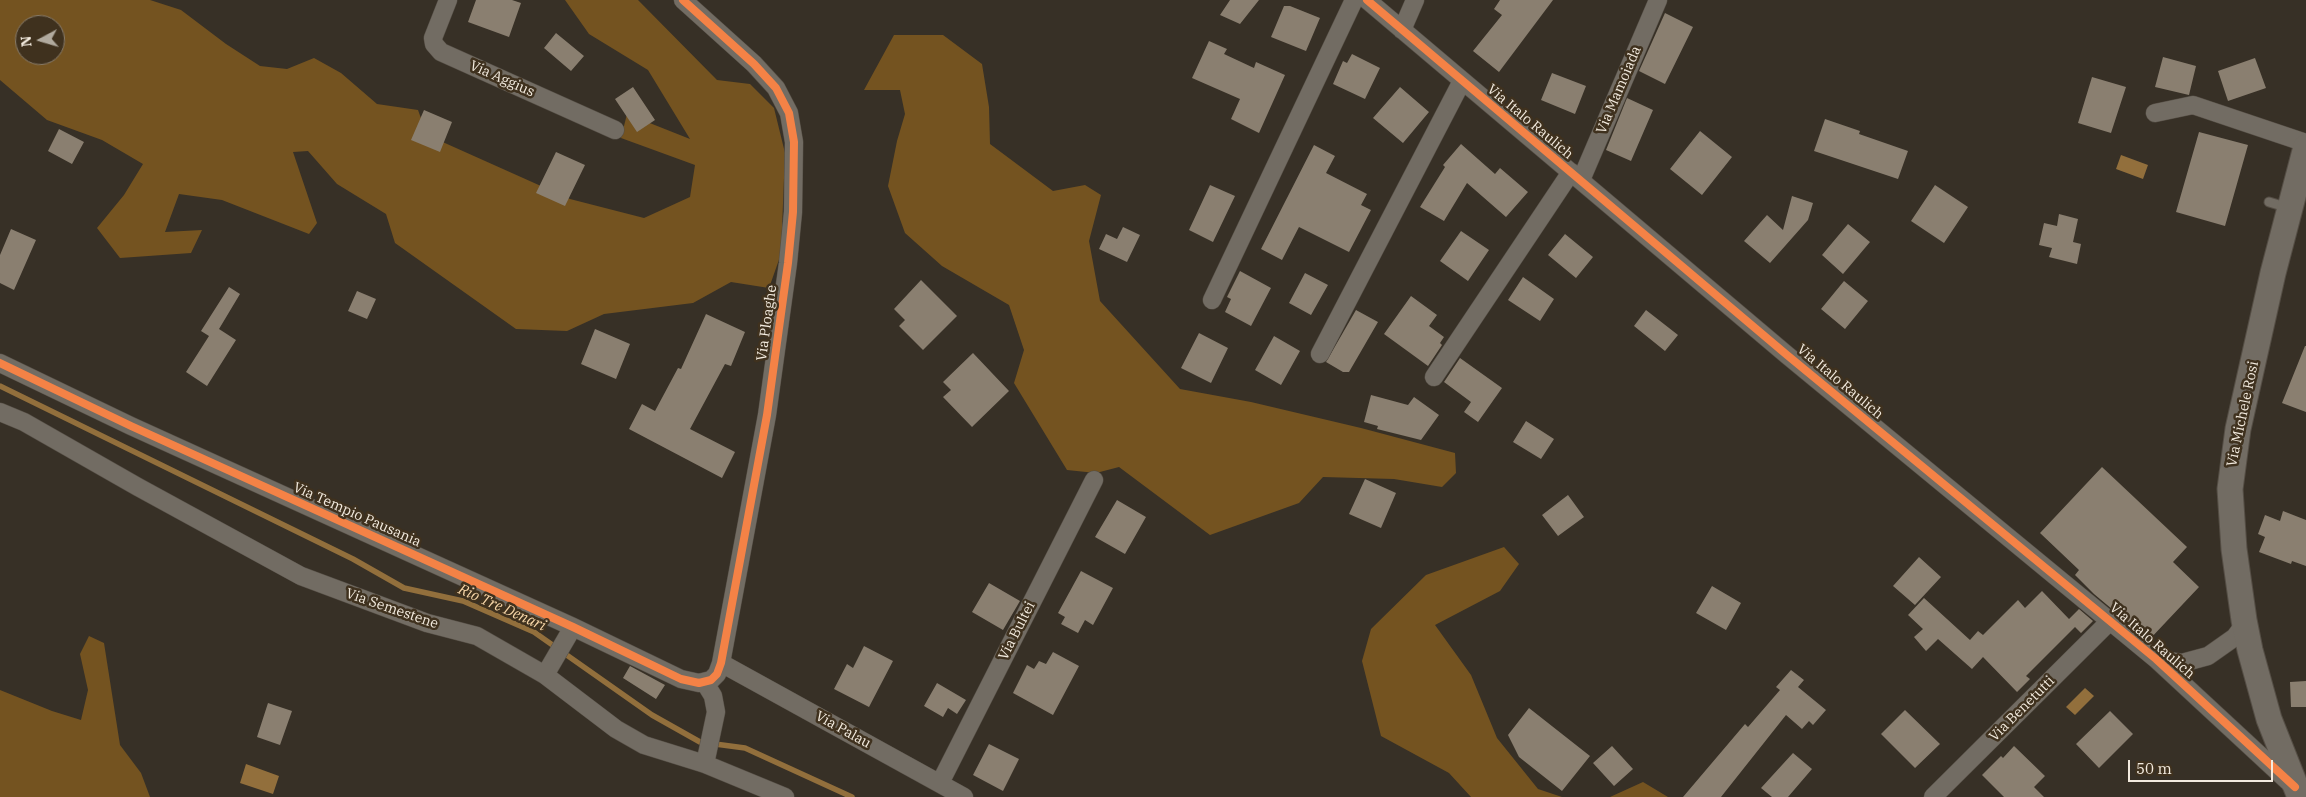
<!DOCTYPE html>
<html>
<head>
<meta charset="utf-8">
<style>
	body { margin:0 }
	#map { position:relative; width:2306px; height:797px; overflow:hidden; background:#373026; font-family:"IBM Plex Serif",serif }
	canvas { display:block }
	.north { position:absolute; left:15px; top:15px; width:50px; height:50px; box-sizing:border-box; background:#3f311e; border:1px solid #877b6b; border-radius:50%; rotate:264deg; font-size:14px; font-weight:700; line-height:20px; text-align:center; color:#f3ebdf }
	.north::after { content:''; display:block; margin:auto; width:18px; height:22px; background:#b1aa9e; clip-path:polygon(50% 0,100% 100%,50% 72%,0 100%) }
	.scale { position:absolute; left:2128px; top:760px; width:145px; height:22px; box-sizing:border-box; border:2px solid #f3ebdf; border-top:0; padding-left:6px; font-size:15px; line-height:18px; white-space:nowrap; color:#f3ebdf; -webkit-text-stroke:4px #3f311e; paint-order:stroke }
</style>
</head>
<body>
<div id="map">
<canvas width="2306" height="797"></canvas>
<div class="north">N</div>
<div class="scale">50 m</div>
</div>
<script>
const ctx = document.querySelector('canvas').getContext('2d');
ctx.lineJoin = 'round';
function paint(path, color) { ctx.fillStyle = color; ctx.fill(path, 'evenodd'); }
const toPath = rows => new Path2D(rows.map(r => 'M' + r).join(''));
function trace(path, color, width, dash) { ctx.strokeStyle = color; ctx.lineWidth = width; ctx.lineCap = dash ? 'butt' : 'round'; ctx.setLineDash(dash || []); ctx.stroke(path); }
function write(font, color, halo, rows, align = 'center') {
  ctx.font = font + ' "IBM Plex Serif",serif'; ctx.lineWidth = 5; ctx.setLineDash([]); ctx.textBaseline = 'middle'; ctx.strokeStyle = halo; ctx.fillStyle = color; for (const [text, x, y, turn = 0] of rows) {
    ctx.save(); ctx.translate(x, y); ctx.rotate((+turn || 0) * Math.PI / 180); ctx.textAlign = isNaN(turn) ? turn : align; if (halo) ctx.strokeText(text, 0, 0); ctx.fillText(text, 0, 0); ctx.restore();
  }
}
paint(toPath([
	[0,0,150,0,181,10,226,44,260,66,287,69,314,58,341,73,377,104,418,110,427,135,570,199,644,218,690,197,695,165,621,138,627,114,690,139,648,70,589,34,565,0,638,0,717,80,750,84,774,108,785,153,781,254,769,288,731,282,693,303,604,314,567,331,516,329,395,243,386,214,337,184,308,151,293,152,317,223,309,234,222,200,179,194,165,232,202,230,191,253,120,258,97,228,124,195,143,164,102,140,47,120,0,80],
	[25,25,55,25,55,55,25,55],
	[894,35,943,35,982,64,989,107,990,144,1053,191,1085,185,1101,195,1089,241,1100,301,1180,389,1251,402,1361,428,1455,453,1456,473,1442,487,1394,479,1323,477,1299,503,1210,535,1119,467,1096,473,1067,470,1014,383,1024,350,1009,305,942,266,905,233,888,186,897,141,905,114,900,90,864,90],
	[1504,547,1519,564,1500,591,1435,625,1471,675,1497,738,1538,789,1562,797,1471,797,1449,773,1381,736,1362,661,1371,629,1426,575],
	[89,636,104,643,120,745,141,773,150,797,0,797,0,690,52,711,81,720,88,690,80,654],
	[1643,782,1668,797,1610,797]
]), '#745320');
paint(toPath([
	[2121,155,2148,165,2143,179,2116,169],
	[2085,688,2094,696,2075,715,2066,707],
	[246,764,279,776,273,794,240,783]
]), '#926f3c');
trace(toPath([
	[0,386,353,559,404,588,463,601,534,632,652,715,700,742,745,748,852,797]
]), '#926f3c', 5.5);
paint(toPath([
	[476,0,512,0,521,3,509,37,468,22],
	[1230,0,1259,0,1240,24,1220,15],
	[1500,0,1553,0,1499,72,1473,51,1502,15,1494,9],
	[1284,6,1290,6,1320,18,1306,51,1271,37],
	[1665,13,1693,27,1665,84,1639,71],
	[556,33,584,56,571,71,544,48],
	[1209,41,1227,49,1224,54,1254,68,1256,62,1285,75,1259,133,1231,119,1240,99,1192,78],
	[1352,54,1380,68,1365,99,1333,84,1343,61,1347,63],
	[2163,57,2196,66,2189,95,2155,87],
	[2255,58,2266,88,2228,101,2218,71],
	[1552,73,1586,86,1575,114,1541,100],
	[2092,77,2126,87,2111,133,2078,123],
	[633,87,655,120,637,132,615,99],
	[1400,87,1429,112,1403,143,1373,118],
	[1627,98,1653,110,1631,161,1606,150],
	[424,110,452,122,440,152,411,140],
	[1825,119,1860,131,1859,134,1908,151,1898,179,1814,151],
	[59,129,84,142,72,164,48,151],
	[1700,131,1732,157,1702,195,1670,169],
	[2199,132,2248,145,2225,226,2176,212],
	[1461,144,1495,174,1500,168,1528,192,1506,217,1467,183,1444,221,1420,207,1445,167,1443,165],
	[1314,145,1335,156,1326,173,1367,194,1361,205,1371,210,1349,252,1299,227,1282,260,1261,249],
	[556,152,585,165,565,206,536,193],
	[1210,185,1235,196,1213,242,1189,230],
	[1935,185,1968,207,1944,243,1911,221],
	[1792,196,1813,203,1808,220,1770,263,1744,241,1767,215,1783,230],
	[2059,214,2078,219,2073,242,2081,244,2077,264,2049,257,2052,248,2039,245,2044,223,2057,226],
	[1848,224,1870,242,1843,274,1822,255],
	[1123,227,1140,235,1127,262,1099,249,1106,234,1117,239],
	[11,229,36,240,14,290,0,283,0,255],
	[1461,231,1489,250,1468,281,1440,261],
	[1565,234,1593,257,1576,278,1548,255],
	[1240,271,1271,288,1251,326,1225,312,1231,299,1227,297],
	[1305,273,1328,285,1311,315,1289,303],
	[1523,277,1554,299,1540,321,1508,300],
	[921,280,957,316,923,350,899,326,905,320,894,309],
	[1844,281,1868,301,1845,329,1821,309],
	[229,287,240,294,219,329,236,340,207,386,186,372,209,336,201,331],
	[357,291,376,299,367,319,348,311],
	[1411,296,1437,315,1429,326,1444,337,1440,343,1442,345,1428,366,1384,334],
	[1356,310,1378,322,1349,372,1343,372,1326,362],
	[1646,310,1678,335,1665,351,1634,326],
	[706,314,745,332,731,366,725,364,690,429,735,452,722,478,629,429,642,404,655,411,678,368,681,369],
	[595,329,630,344,616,379,581,364],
	[1199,333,1228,348,1211,383,1181,368],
	[1274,336,1300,351,1281,385,1255,370],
	[2305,346,2306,346,2306,412,2282,403],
	[973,353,1009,391,972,427,943,397,951,390,943,382],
	[1460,358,1502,388,1478,422,1464,412,1471,402,1444,382],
	[1371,395,1408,405,1414,397,1439,415,1421,440,1377,429,1378,426,1364,422],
	[1526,421,1554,439,1541,459,1513,442],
	[2102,467,2187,547,2173,562,2199,587,2149,640,2094,594,2075,575,2079,570,2040,533],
	[1365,479,1396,493,1381,528,1349,514],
	[1568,495,1584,517,1558,536,1542,515],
	[1117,500,1146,517,1125,554,1095,537],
	[2283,511,2306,520,2306,566,2292,561,2291,564,2259,552,2265,537,2258,534,2265,515,2280,521],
	[1919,557,1941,577,1915,605,1893,586],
	[1081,571,1113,588,1093,625,1085,620,1078,633,1061,624,1065,617,1058,613],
	[989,583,1020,601,1003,630,972,612],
	[1712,586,1741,603,1726,630,1696,613],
	[2042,591,2069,619,2079,609,2093,621,2081,633,2075,627,2026,676,2030,679,2017,692,1983,657,1972,669,1938,639,1926,651,1914,637,1923,629,1908,615,1924,598,1970,640,1978,631,1983,635,2018,600,2025,608],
	[864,646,893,661,869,707,834,689,847,664,853,668],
	[1053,652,1079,666,1053,715,1013,693,1027,665,1034,669,1039,661,1046,664],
	[630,666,665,685,656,699,623,678],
	[1791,670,1804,680,1798,687,1826,710,1813,725,1809,721,1802,729,1786,715,1721,797,1683,797,1745,724,1748,727,1780,690,1776,687],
	[2306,681,2306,707,2291,707,2290,682],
	[937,683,966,700,957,714,948,708,943,717,924,706],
	[268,703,292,711,280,745,257,737],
	[1529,708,1590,756,1562,791,1519,757,1508,735],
	[1905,710,1940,744,1915,768,1881,734],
	[2110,711,2133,734,2099,768,2076,744],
	[989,744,1019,759,1003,791,973,775],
	[1612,746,1633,769,1614,786,1593,763],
	[2014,746,2045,776,2034,787,2044,797,2004,797,1982,775,2001,756,2003,758],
	[1793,753,1812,769,1788,797,1772,797,1761,788]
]), '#8a7f70');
const lane = toPath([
	[2269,202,2289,208]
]);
const street = toPath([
	[448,0,433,38,434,44,441,52,615,130],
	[1367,0,1787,355,2156,659,2292,785],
	[1402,30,1415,0],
	[2155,113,2193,105,2306,143],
	[1581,180,1658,0],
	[1212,300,1354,0],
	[1320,354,1462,81],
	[0,363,131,426,573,627,681,679,699,683,711,680,717,674,721,663,767,415,788,263,793,212,794,142,789,113,776,88,754,64,683,0],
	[1434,377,1571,172],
	[0,412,24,422,138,487,301,576,427,623,477,636,545,675,616,729,644,745,705,764,785,797],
	[2156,659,2182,663,2208,656,2235,637,2241,629,2244,620],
	[721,663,964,797],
	[545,675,573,627],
	[705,683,713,696,716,712,705,764],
	[940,783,1094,480],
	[1933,797,2110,621]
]);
const secondary = toPath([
	[2300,797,2269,719,2250,650,2244,620,2234,549,2230,489,2238,429,2273,273,2306,147]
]);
trace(lane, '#554e45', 11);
trace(street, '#554e45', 19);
trace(secondary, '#554e45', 27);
trace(lane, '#726c63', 9);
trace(street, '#726c63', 18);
trace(secondary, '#726c63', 25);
trace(toPath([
	[1367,0,1787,355,2156,659,2295,787],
	[0,363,131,426,573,627,681,679,699,683,711,680,717,674,721,663,767,415,788,263,793,212,794,142,789,113,776,88,754,64,683,0]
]), '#f48246', 8);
write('14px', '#f3ebdf', '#3f311e', [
	["Via Aggius",502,79,24],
	["Via Mamoiada",1619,90,-67],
	["Via Italo Raulich",1530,122,40],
	["Via Ploaghe",767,323,-82],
	["Via Italo Raulich",1840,382,40],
	["Via Michele Rosi",2243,414,-78],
	["Via Tempio Pausania",357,515,24],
	["Via Semestene",392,609,19],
	["Via Bultei",1017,631,-63],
	["Via Italo Raulich",2152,641,41],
	["Via Benetutti",2022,709,-45],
	["Via Palau",843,730,29]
]);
write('italic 15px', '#f7d6a8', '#3f311e', [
	["Rio Tre Denari",502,608,24]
]);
</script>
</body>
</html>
